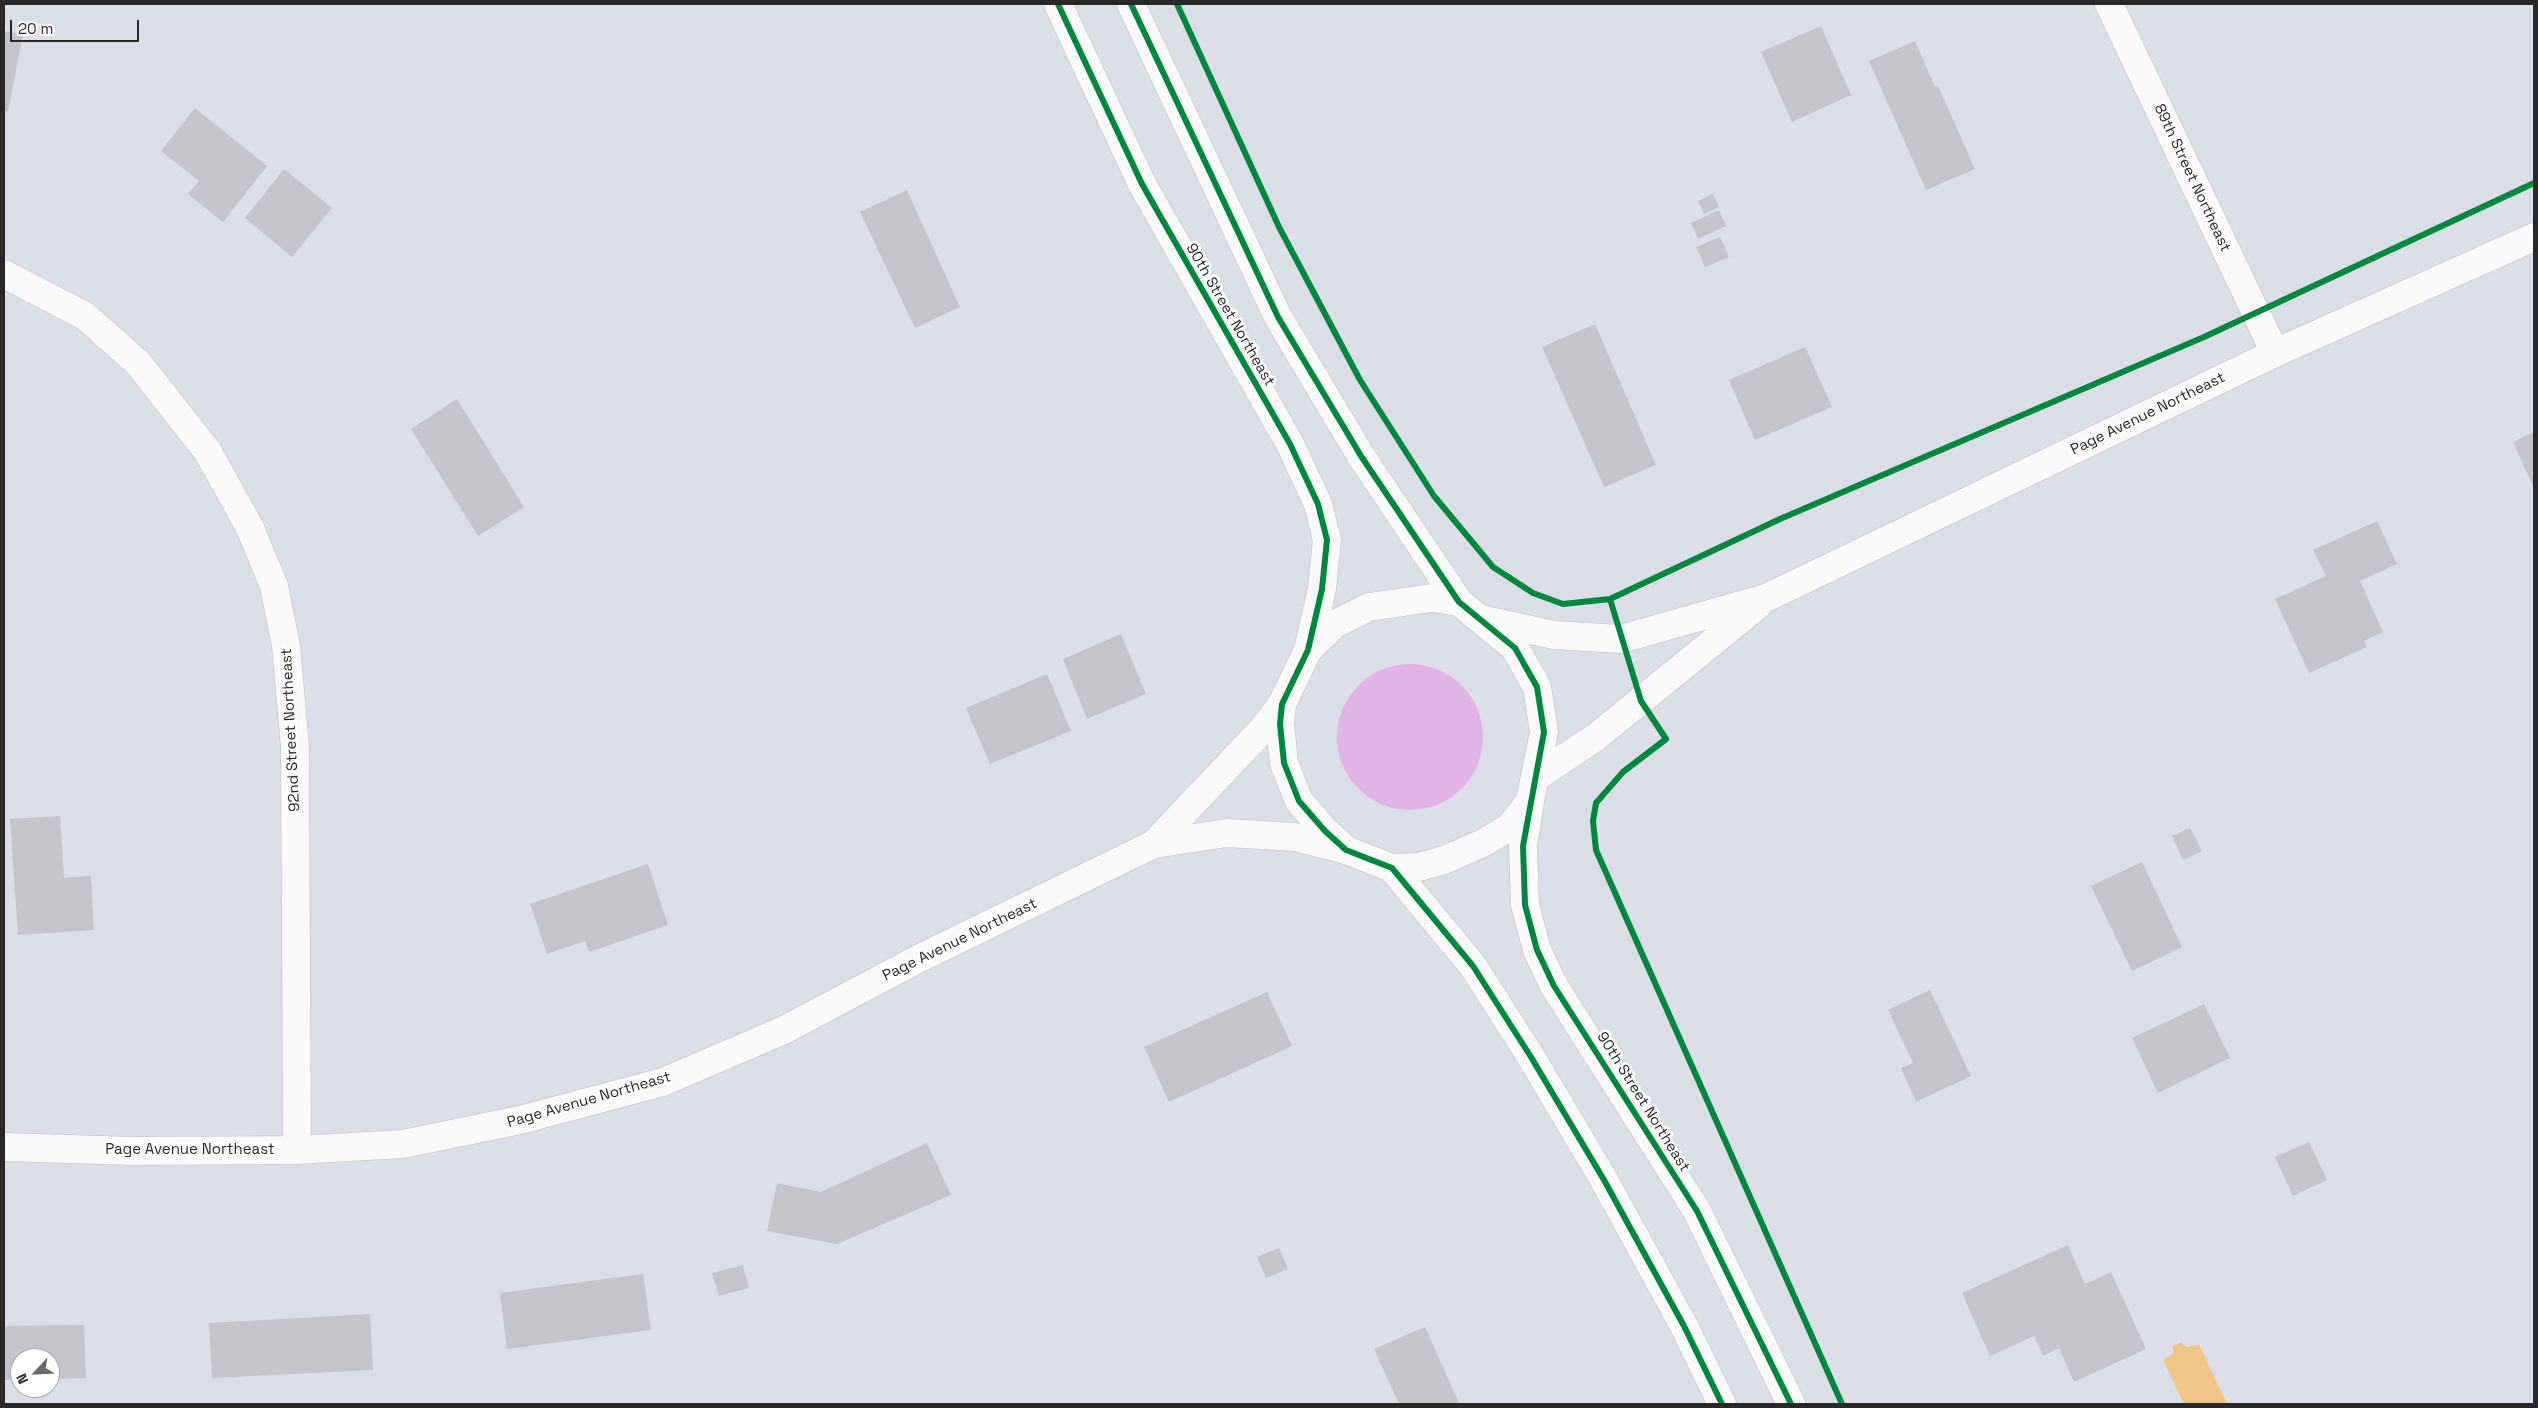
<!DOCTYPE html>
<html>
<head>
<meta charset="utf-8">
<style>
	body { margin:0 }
	#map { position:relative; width:2538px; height:1408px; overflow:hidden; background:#dcdee7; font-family:"Space Grotesk",sans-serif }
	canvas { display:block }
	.frame { position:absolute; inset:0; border:5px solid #282828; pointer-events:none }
	.north { position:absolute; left:10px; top:1348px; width:50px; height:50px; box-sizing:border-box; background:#fff; border:1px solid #a9a9a9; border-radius:50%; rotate:245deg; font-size:14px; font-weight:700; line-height:20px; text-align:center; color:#282828 }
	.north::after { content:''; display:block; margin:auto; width:18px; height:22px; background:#67686b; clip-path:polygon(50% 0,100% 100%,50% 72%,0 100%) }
	.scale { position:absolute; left:10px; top:20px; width:129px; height:22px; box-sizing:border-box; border:2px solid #282828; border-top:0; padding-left:6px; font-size:15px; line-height:18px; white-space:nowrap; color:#282828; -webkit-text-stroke:4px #fff; paint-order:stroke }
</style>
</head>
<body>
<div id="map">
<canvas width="2538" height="1408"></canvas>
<div class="frame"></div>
<div class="north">N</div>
<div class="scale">20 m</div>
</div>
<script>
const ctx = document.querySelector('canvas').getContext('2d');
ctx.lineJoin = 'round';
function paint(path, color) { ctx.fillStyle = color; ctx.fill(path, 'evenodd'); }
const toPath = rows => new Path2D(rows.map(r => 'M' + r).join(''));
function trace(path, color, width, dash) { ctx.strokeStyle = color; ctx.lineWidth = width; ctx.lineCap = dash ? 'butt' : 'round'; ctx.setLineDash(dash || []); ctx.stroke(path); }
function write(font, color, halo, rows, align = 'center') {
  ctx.font = font + ' "Space Grotesk",sans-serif'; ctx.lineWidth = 5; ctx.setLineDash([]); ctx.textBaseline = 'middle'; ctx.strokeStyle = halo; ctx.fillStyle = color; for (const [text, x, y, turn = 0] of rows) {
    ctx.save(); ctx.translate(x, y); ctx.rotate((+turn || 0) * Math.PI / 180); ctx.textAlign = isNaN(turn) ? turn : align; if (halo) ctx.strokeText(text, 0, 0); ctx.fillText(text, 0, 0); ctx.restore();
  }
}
paint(toPath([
	'1337 737a73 73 0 1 1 146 0a73 73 0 1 1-146 0Z'
]), '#e2b2e8');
paint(toPath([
	[2181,1342,2186,1347,2199,1344,2227,1404,2184,1404,2163,1360,2174,1353,2172,1347]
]), '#f0c588');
paint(toPath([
	[1821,26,1851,95,1792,122,1761,52],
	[4,31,23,34,8,112,4,111],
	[1915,41,1935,87,1938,86,1975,169,1926,190,1869,61],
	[195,108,267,166,223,222,188,194,199,181,161,151],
	[284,169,332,208,292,257,245,218],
	[907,190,960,307,915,328,860,212],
	[1713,194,1719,207,1704,214,1698,201],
	[1719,210,1726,226,1698,239,1691,223],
	[1720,237,1729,257,1705,267,1696,247],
	[1595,324,1656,465,1604,487,1542,347],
	[1805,347,1832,407,1755,440,1729,380],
	[457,399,524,507,478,536,411,429],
	[2534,432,2534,488,2513,442],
	[2377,521,2397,564,2360,581,2383,632,2364,641,2367,647,2309,673,2275,599,2326,576,2313,550],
	[1121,634,1146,694,1087,719,1063,659],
	[1047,674,1071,731,990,764,966,708],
	[60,816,64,878,91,876,94,930,18,935,10,819],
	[2190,828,2202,851,2183,860,2172,836],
	[2142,862,2182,947,2132,971,2091,886],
	[648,864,668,925,589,952,585,941,547,954,530,904],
	[1930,990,1971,1076,1916,1102,1901,1068,1913,1063,1888,1010],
	[1267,992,1292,1046,1169,1102,1144,1047],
	[2204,1004,2230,1058,2158,1093,2132,1038],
	[2309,1142,2327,1180,2293,1196,2275,1157],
	[927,1143,951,1195,837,1244,767,1231,777,1183,821,1192],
	[2068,1245,2085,1284,2111,1272,2146,1349,2074,1382,2059,1348,2043,1356,2034,1336,1990,1356,1962,1293],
	[1279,1248,1288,1269,1266,1278,1257,1257],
	[743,1265,749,1288,719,1296,712,1273],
	[643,1274,651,1330,507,1349,500,1293],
	[370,1314,373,1370,212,1378,209,1323],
	[84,1325,86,1378,50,1379,50,1358,20,1358,20,1379,4,1380,4,1326],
	[1425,1327,1459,1403,1457,1404,1399,1404,1374,1349]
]), '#c4c4cb');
const street = toPath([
	[2109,4,2275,353],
	[4,274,85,316,138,363,208,452,250,528,274,586,286,646,295,747,297,1150],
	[1154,844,1263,729,1282,704],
	[4,1147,134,1151,297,1150,403,1144,520,1120,663,1082,784,1030,920,958,1154,844,1227,833,1295,837,1346,850]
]);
const secondary = toPath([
	[1058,4,1142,184,1290,444,1318,504,1327,540,1322,589,1308,650],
	[1131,4,1278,317,1361,456,1459,602],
	[1431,598,1459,602,1515,648,1537,687,1544,732,1530,801,1510,827,1483,843,1444,860,1419,867,1392,868,1346,850,1325,831,1299,801,1284,763,1280,724,1282,704,1308,650,1335,624,1369,607,1431,598],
	[1480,619,1554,635,1621,639,1766,598,2275,353,2534,237],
	[1536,777,1596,737,1757,606],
	[1530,802,1523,846,1525,905,1537,950,1554,986,1697,1211,1791,1404],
	[1392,868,1473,966,1531,1057,1604,1180,1684,1326,1722,1404]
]);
trace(street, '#bbbcbc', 29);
trace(secondary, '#bbbcbc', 29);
trace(street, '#fafafb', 28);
trace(secondary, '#fafafb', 28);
trace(toPath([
	[1058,4,1142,184,1290,444,1318,504,1327,540,1322,589,1308,650,1282,704,1280,724,1284,763,1299,801,1325,831,1346,850,1392,868,1473,966,1531,1057,1604,1180,1684,1326,1722,1404],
	[1131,4,1278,317,1361,456,1459,602,1515,648,1537,687,1544,732,1523,846,1525,905,1537,950,1554,986,1697,1211,1791,1404],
	[1177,4,1279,227,1360,380,1434,496,1493,567,1533,593,1563,604,1610,599,1641,701,1666,739,1623,772,1596,803,1593,821,1596,850,1842,1404],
	[1610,599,1780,519,2204,337,2534,183]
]), '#00873e', 6);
write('15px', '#282828', '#fff', [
	["89th Street Northeast",2192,178,65],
	["90th Street Northeast",1230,315,60],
	["Page Avenue Northeast",2148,414,-26],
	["92nd Street Northeast",291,730,-93],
	["Page Avenue Northeast",960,940,-26],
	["Page Avenue Northeast",589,1100,-16],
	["90th Street Northeast",1643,1102,58],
	["Page Avenue Northeast",190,1150]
]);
</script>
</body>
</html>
